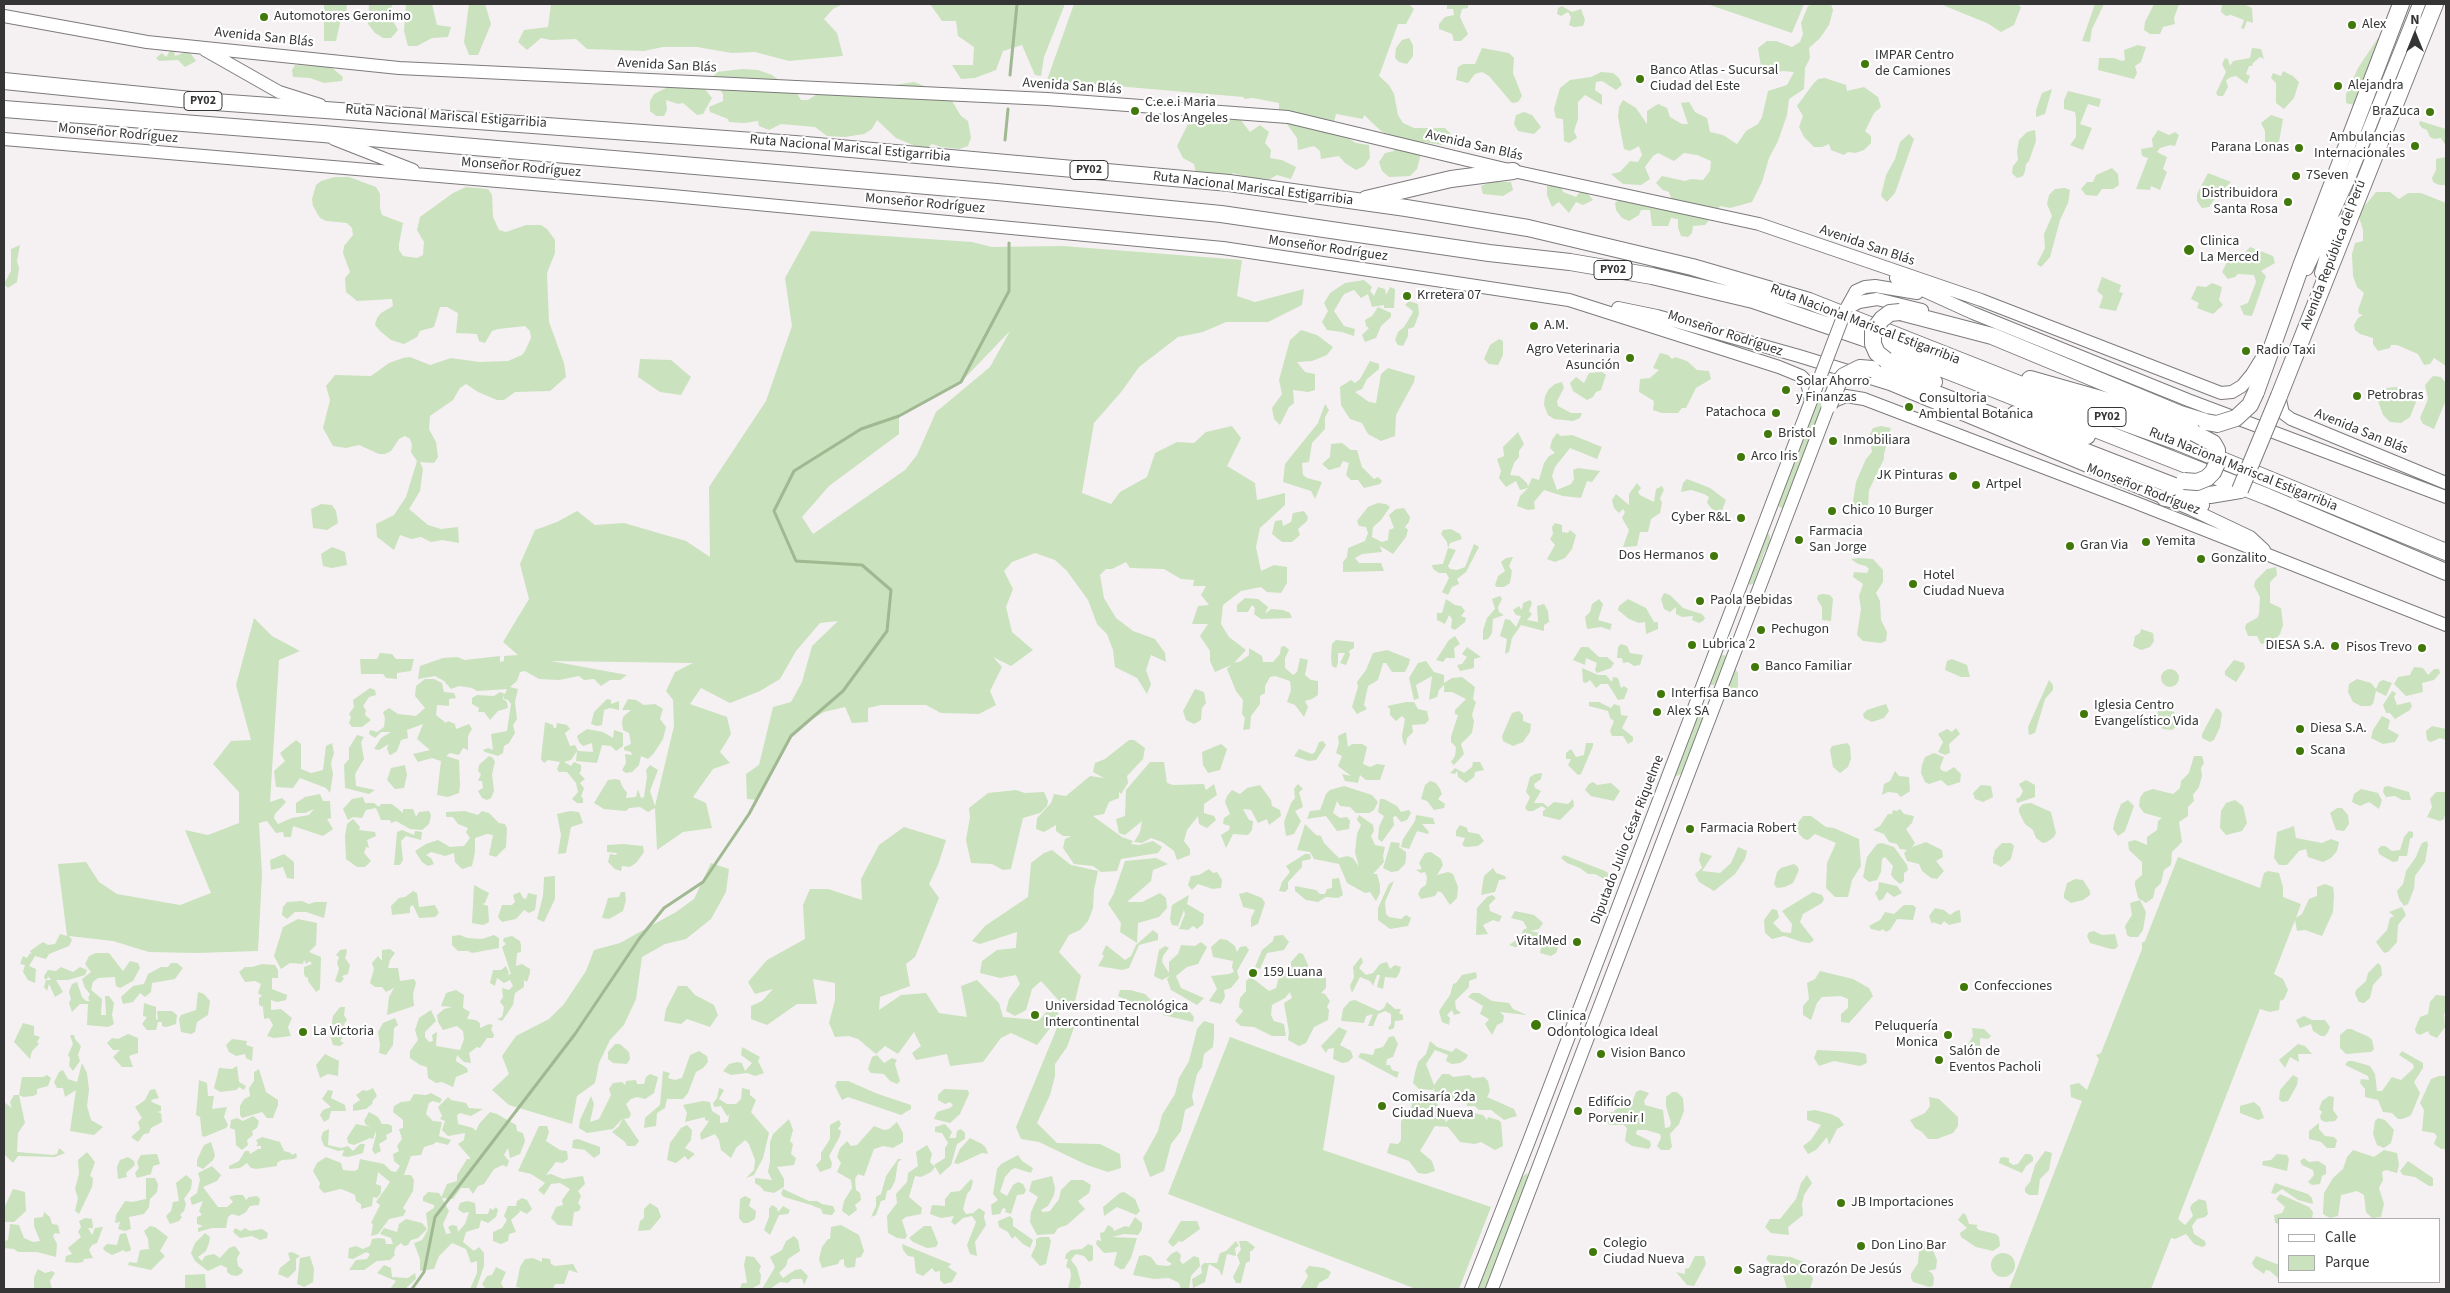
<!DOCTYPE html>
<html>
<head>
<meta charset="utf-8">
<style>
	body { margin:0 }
	#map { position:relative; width:2450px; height:1293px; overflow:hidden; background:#f5f1f2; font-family:"Source Sans 3",sans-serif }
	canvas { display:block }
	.frame { position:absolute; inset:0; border:5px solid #363535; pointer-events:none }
	.legend { position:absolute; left:2278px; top:1218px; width:162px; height:65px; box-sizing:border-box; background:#fff; border:1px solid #afaeae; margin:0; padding:6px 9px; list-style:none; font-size:15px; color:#363535 }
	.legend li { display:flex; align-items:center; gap:10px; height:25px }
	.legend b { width:25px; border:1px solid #afaeae }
	.north { position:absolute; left:2390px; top:10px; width:50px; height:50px; -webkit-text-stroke:4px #fff; paint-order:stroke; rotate:0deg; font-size:14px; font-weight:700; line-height:20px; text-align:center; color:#363535 }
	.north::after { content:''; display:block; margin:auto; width:18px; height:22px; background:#363535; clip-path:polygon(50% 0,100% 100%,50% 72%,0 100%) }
</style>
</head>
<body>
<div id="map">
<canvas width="2450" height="1293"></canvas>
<div class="frame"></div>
<ul class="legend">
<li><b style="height:6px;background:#fff"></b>Calle</li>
<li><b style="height:14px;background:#cae2bd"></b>Parque</li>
</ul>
<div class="north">N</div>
</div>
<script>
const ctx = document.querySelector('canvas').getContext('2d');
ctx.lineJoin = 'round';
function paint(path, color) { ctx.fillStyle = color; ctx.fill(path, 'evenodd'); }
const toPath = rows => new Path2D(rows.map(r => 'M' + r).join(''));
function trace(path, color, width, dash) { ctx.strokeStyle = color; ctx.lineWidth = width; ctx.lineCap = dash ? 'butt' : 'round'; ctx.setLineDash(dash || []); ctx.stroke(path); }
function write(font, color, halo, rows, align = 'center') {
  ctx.font = font + ' "Source Sans 3",sans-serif'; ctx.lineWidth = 4.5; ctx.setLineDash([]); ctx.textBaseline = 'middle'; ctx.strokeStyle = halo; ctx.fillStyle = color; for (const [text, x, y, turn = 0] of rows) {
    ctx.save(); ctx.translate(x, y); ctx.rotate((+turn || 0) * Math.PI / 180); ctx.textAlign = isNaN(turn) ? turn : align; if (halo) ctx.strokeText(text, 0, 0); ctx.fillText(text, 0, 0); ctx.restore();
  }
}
paint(toPath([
	[324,4,347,4,346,16,340,23,336,41,324,41],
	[369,4,393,4,391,8,392,19,398,30,391,38,383,38,375,33,368,24],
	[406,4,432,4,437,25,451,27,448,37,432,38,417,46,408,46,404,31],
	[469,4,485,4,491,24,478,55,469,55,464,42],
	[551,4,843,4,833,9,824,19,837,33,843,56,789,61,755,52,732,53,697,47,663,47,644,51,587,49,576,39,551,40,541,38,527,50,518,42,524,30,548,27],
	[930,4,1065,4,1044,57,1041,76,1035,75,1022,45,1003,51,996,70,975,78,961,79,952,65,973,65,974,47,958,36,956,21,942,21],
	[1074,4,1409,4,1414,9,1406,24,1398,24,1379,76,1389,85,1394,94,1398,115,1403,123,1414,128,1445,128,1451,134,1448,143,1442,145,1424,142,1417,169,1410,176,1389,177,1382,171,1379,162,1385,153,1394,151,1400,140,1381,131,1364,115,1363,119,1336,114,1334,122,1346,137,1356,143,1369,145,1370,158,1364,166,1356,170,1345,163,1339,156,1321,159,1320,151,1314,146,1298,150,1297,138,1279,113,1279,103,1253,98,1245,99,1243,97,1047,80],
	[1447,4,1468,4,1468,8,1462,9,1460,17,1468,34,1461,41,1454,41,1452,34,1439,29,1439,24,1445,17,1454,15,1453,9,1447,9],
	[1707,4,1804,4,1792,33],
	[1814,4,1831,4,1833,10,1829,25,1820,38,1809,48,1810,58,1805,68,1804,89,1789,99,1787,115,1778,141,1769,158,1762,182,1752,202,1730,208,1720,206,1705,225,1693,226,1692,233,1688,237,1681,236,1678,228,1678,219,1671,218,1668,226,1652,226,1650,210,1641,210,1639,215,1629,221,1622,218,1616,210,1615,203,1620,199,1672,200,1669,192,1663,190,1656,183,1662,176,1685,181,1691,179,1703,180,1710,171,1711,161,1697,155,1684,153,1674,161,1658,153,1653,156,1645,167,1650,179,1641,185,1623,184,1611,174,1620,172,1630,161,1638,162,1642,155,1639,146,1630,151,1624,149,1618,117,1619,107,1623,100,1636,108,1647,124,1647,111,1658,104,1667,108,1670,117,1682,124,1688,124,1681,103,1689,102,1695,112,1707,118,1710,132,1723,135,1737,144,1746,131,1758,124,1762,117,1768,91,1787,85,1794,72,1783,71,1766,75,1761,67,1758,48,1767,41,1776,41,1792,47,1800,42,1803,34,1801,23,1808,6],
	[1940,4,2017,4,2021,7,2014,25,2001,32,1987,23],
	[2095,4,2104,4,2092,29,2090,42,2082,41],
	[2154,4,2179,4,2174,18,2175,24,2163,27,2160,34,2150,34,2144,30,2145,22],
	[2222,4,2244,4,2252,8,2253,23,2247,21,2244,29,2241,28,2244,20,2231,15,2226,16,2221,12],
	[1562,6,1572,12,1581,9,1585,20,1583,26,1574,27,1569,25,1571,17,1568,12,1561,16,1557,14,1558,8],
	[1409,38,1413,45,1413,56,1407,64,1399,62,1395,58,1396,48,1402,40],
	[2378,38,2387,40,2363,81,2354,105,2346,103,2346,94,2358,68],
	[2138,45,2146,47,2141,62,2135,66,2137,73,2134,79,2098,70,2099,58,2114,58,2122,61,2125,60,2124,50],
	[1482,48,1509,53,1514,58,1513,73,1522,96,1518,102,1512,103,1489,76,1482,72,1475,74,1468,83,1456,80,1458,67,1463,64,1475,64],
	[2252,48,2261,49,2264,59,2260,57,2253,63,2252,66,2249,66,2246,74,2250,76,2247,84,2236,76,2231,77,2226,80,2228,87,2223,96,2218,96,2216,93,2226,72,2222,64,2225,58,2228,59,2230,66,2233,61,2250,58],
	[170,51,174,51,175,56,186,52,191,54,196,61,185,67,178,60,159,61,156,58,162,53,166,57],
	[295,65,331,67,343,77,342,81,324,83,310,78,293,77,292,70],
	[742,69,758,70,772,75,798,95,801,100,808,100,819,93,867,83,881,87,914,82,932,89,943,99,952,101,961,116,968,121,971,138,968,146,959,149,941,147,932,144,925,150,896,138,877,120,872,129,864,134,845,137,827,136,815,127,781,124,769,130,759,126,758,121,744,123,729,122,728,119,710,112,709,107,723,101,723,94,712,78,717,72],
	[2283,71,2293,76,2299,82,2294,98,2284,109,2276,103,2276,83,2271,78,2273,73,2281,76],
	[1601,72,1613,73,1619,78,1622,85,1616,90,1602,81,1596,82,1595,90,1602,95,1602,105,1585,95,1578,102,1578,119,1574,131,1577,138,1569,143,1564,141,1563,119,1556,118,1554,109,1560,88,1570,80,1591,77],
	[1825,78,1846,85,1847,91,1864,87,1878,97,1881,107,1874,113,1865,131,1871,136,1871,143,1864,150,1855,153,1848,152,1844,155,1831,150,1829,144,1822,147,1814,147,1804,137,1799,127,1803,116,1797,106,1813,84,1818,79],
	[707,86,705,89,712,98,703,114,697,115,683,103,678,104,666,100,667,110,664,116,656,116,650,111,650,101,654,94,668,87],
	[2052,89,2045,114,2036,117,2036,110,2042,93],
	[2068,91,2101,99,2099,107,2088,104,2080,124,2092,128,2083,150,2070,145,2076,137,2076,118,2075,112,2064,109,2064,100],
	[1524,112,1532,115,1541,127,1534,134,1518,131,1514,124,1516,115],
	[2271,115,2283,119,2278,148,2265,144,2265,131,2261,123],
	[1201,116,1210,116,1218,122,1229,118,1240,119,1250,132,1260,125,1269,132,1265,143,1271,150,1270,158,1282,160,1296,167,1291,179,1277,175,1270,179,1251,178,1233,173,1225,179,1196,173,1194,164,1183,158,1177,146,1190,120],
	[2420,121,2446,129,2446,146,2441,138,2434,139,2430,137,2427,130,2422,128,2419,124],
	[2035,130,2036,141,2029,161,2026,164,2025,171,2023,176,2017,178,2012,173,2013,166,2018,160,2017,151,2019,140,2027,132],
	[2158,130,2169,135,2175,132,2179,135,2175,146,2170,145,2160,148,2157,152,2167,157,2163,169,2167,172,2160,190,2151,186,2150,190,2136,189,2148,158,2142,156,2141,149,2153,147,2152,139],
	[1909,134,1914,139,1895,193,1887,202,1881,196,1886,175,1895,159,1900,142],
	[2446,157,2445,185,2439,185,2433,182,2432,178,2436,170,2436,159],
	[2112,168,2118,174,2119,185,2113,189,2102,189,2097,196,2086,195,2081,189,2087,182,2093,182,2096,175],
	[2208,173,2231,182,2218,194,2209,207,2202,208,2197,201,2197,194],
	[335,177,349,177,376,187,380,194,380,208,382,215,403,223,399,244,399,250,403,256,417,258,423,255,424,242,417,230,420,217,453,193,466,187,488,189,492,195,493,217,499,230,506,232,526,225,541,225,547,229,555,240,555,253,547,273,549,322,564,363,566,377,550,391,515,392,504,400,497,400,478,392,466,384,460,388,453,400,430,416,429,429,436,442,438,457,434,463,420,462,423,469,420,491,409,509,428,525,441,529,458,527,459,543,442,540,431,542,421,537,411,539,400,535,394,550,377,537,376,524,394,515,406,497,417,461,411,452,412,445,410,439,405,436,399,439,391,451,385,454,379,454,359,445,346,448,333,446,323,428,330,400,326,386,335,375,371,376,389,363,403,358,410,357,430,365,451,358,479,362,508,361,522,355,525,351,531,338,530,331,525,326,498,329,492,331,485,343,479,341,477,334,456,333,458,313,447,307,440,307,434,327,420,331,417,337,404,344,391,340,380,331,375,325,377,318,381,313,393,306,392,299,357,301,346,292,345,278,350,272,343,253,344,246,353,235,352,228,347,223,326,221,320,218,313,206,312,199,316,185,321,181],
	[1491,182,1511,182,1513,190,1503,196,1483,194,1481,186],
	[1547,186,1561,186,1563,192,1576,197,1581,190,1588,194,1593,200,1583,205,1576,202,1569,213,1559,202,1552,207,1547,195],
	[2065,188,2070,190,2068,203,2060,220,2050,257,2041,267,2037,264,2045,248,2044,234,2052,216,2047,204,2049,195,2055,189],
	[2376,192,2390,192,2399,199,2408,193,2421,193,2446,203,2446,366,2434,358,2430,364,2424,365,2418,354,2397,345,2391,345,2390,348,2378,351,2373,344,2373,338,2360,334,2355,330,2354,325,2358,318,2363,315,2359,314,2358,310,2364,293,2357,287,2353,276,2352,254,2355,243,2363,241,2363,230,2358,214],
	[811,231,972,242,992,247,1063,246,1242,260,1237,296,1255,302,1304,289,1302,305,1268,322,1226,322,1203,332,1178,337,1139,367,1122,391,1094,423,1082,493,1111,504,1120,492,1147,477,1155,453,1177,442,1194,443,1206,432,1232,426,1241,438,1227,466,1255,483,1257,500,1285,493,1285,505,1260,528,1256,547,1261,571,1274,565,1287,567,1287,583,1281,593,1267,592,1261,587,1241,591,1223,605,1221,624,1229,637,1246,650,1234,663,1241,661,1249,655,1249,648,1262,656,1263,662,1273,662,1280,654,1281,647,1285,646,1289,650,1285,658,1285,668,1293,675,1297,672,1300,658,1308,660,1305,675,1311,680,1318,681,1318,695,1312,699,1305,701,1308,707,1304,717,1295,705,1287,702,1291,690,1290,681,1275,676,1270,677,1265,686,1265,693,1260,696,1260,704,1251,716,1250,729,1243,730,1245,718,1242,714,1243,700,1236,691,1227,669,1231,665,1215,672,1210,661,1210,651,1200,636,1208,624,1192,624,1198,606,1209,605,1201,595,1206,586,1193,586,1194,580,1181,579,1164,569,1130,568,1126,562,1112,569,1106,569,1100,575,1104,598,1116,618,1133,631,1155,639,1165,653,1166,662,1151,655,1146,670,1151,684,1147,694,1137,678,1115,667,1113,650,1107,634,1097,624,1088,600,1067,571,1055,560,1035,553,1012,562,1004,571,1013,589,1006,607,1012,632,1033,650,1011,666,993,657,1002,667,990,691,996,705,979,714,941,713,926,705,881,705,868,708,868,722,852,723,845,707,824,712,809,721,788,741,757,800,747,799,746,774,759,765,773,707,791,702,802,682,812,646,838,621,820,623,796,651,780,679,760,691,730,703,701,688,690,704,727,717,731,734,720,752,730,763,713,769,693,797,706,803,712,828,683,832,657,850,655,808,648,812,640,807,629,808,626,811,604,809,594,803,608,780,615,779,620,780,622,786,627,793,626,798,636,797,638,789,641,798,644,797,647,777,646,770,650,765,658,770,650,791,655,806,674,726,673,700,666,691,675,672,693,663,551,661,627,675,620,680,610,680,601,686,594,679,584,680,579,676,559,680,539,679,525,671,520,672,517,681,510,687,518,689,515,702,517,719,513,725,515,733,509,743,504,746,503,753,498,756,485,752,483,750,488,748,493,750,491,734,507,731,511,704,508,700,504,699,504,695,503,699,507,702,508,708,498,711,490,720,484,712,478,712,479,708,472,704,472,698,477,695,494,696,500,692,505,694,507,689,477,691,472,688,459,686,451,689,444,681,435,676,418,679,420,666,443,658,457,657,465,660,500,656,500,662,504,661,504,656,518,655,503,642,529,599,520,564,535,530,557,522,577,511,595,525,624,523,686,541,710,557,709,487,766,401,792,326,785,278],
	[1010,331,990,367,936,412,917,455,905,470,813,534,802,517,829,486,899,434,899,415,961,382],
	[20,245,17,261,19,268,17,282,8,288,4,284,11,271,11,249],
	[2250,247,2273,256,2275,263,2261,271,2266,276,2252,316,2244,315,2240,306,2248,303,2256,282,2254,275,2238,274,2235,277,2228,279,2222,272,2228,260,2234,256,2240,258],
	[2102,277,2121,285,2119,292,2123,293,2116,311,2099,308,2103,296,2097,291],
	[1364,280,1372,287,1370,291,1374,296,1378,287,1385,289,1386,295,1390,287,1395,289,1394,308,1384,308,1384,305,1372,307,1368,294,1361,298,1354,290,1344,294,1334,311,1344,326,1355,329,1354,336,1342,332,1327,330,1322,322,1328,311,1324,303,1330,293,1345,283],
	[2212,283,2222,287,2219,300,2223,305,2213,314,2197,308,2199,303,2191,299,2197,286,2206,287],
	[1409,301,1418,304,1419,314,1414,327,1408,329,1408,336,1403,346,1398,345,1395,340,1398,332,1404,327,1412,314,1413,311,1405,305],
	[1378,307,1391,313,1391,317,1381,326,1376,338,1365,342,1362,335,1369,328,1366,326,1365,320,1372,316],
	[1301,330,1317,335,1333,347,1327,355,1312,361,1297,362,1305,372,1315,374,1315,390,1308,392,1293,390,1294,403,1289,407,1280,425,1274,419,1272,408,1282,394,1279,380,1290,340],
	[1499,339,1503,341,1503,355,1498,365,1489,364,1484,359,1490,345],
	[1660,353,1668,355,1672,359,1675,357,1687,361,1697,370,1709,371,1711,379,1696,388,1686,408,1682,408,1678,413,1662,413,1653,410,1654,401,1639,392,1640,379,1650,378,1659,370,1653,368],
	[640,359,671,360,691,377,681,395,660,392,638,377],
	[1370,361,1379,364,1379,369,1367,379,1362,389,1355,392,1369,402,1376,403,1381,374,1388,368,1415,376,1414,382,1396,415,1395,436,1381,441,1368,434,1362,423,1350,419,1341,405,1340,387,1351,380,1355,383,1360,379],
	[1602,372,1606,375,1601,390,1596,392,1593,397,1587,400,1573,391,1570,383,1576,377,1584,383,1589,373],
	[2433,376,2441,377,2446,383,2446,400,2434,429,2423,424,2420,418,2428,399,2425,385],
	[1562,382,1564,388,1557,401,1558,406,1571,413,1582,413,1580,418,1573,421,1554,419,1548,415,1544,405,1545,396,1549,389,1555,384],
	[2396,387,2412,394,2416,402,2410,417,2401,423,2390,422,2383,415,2378,401,2379,394,2387,388],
	[1817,391,1828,396,1787,510,1775,505],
	[1325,404,1329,410,1325,417,1325,429,1312,443,1309,462,1302,463,1303,475,1307,478,1322,482,1315,499,1311,491,1283,482,1285,464,1318,423],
	[1881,426,1891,428,1884,454,1884,459,1869,490,1868,507,1860,510,1852,508,1856,482,1866,459,1872,452,1869,436,1873,428],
	[1518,432,1524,444,1519,451,1519,457,1514,463,1510,475,1519,476,1527,483,1528,487,1532,478,1539,480,1544,463,1549,456,1555,453,1550,448,1552,440,1557,433,1561,436,1572,435,1602,447,1597,459,1570,448,1555,467,1552,476,1557,490,1571,484,1574,479,1573,470,1578,468,1600,471,1592,482,1587,481,1581,498,1563,496,1544,490,1534,502,1535,509,1528,510,1517,506,1520,496,1528,488,1520,490,1516,481,1506,487,1499,478,1501,471,1497,459,1504,456,1503,447],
	[1342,443,1351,450,1357,450,1362,467,1374,479,1378,477,1382,481,1380,484,1364,488,1358,480,1351,480,1346,475,1349,463,1343,461,1340,467,1329,470,1322,464,1330,457,1331,444],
	[1687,479,1710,488,1726,500,1721,513,1712,509,1707,503,1709,497,1704,494,1691,490,1681,492,1683,483],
	[1637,483,1641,488,1638,492,1640,495,1654,502,1656,489,1662,486,1664,490,1660,498,1662,503,1660,513,1651,519,1648,532,1640,532,1637,546,1623,547,1629,530,1622,518,1625,512,1623,509,1619,513,1614,508,1612,500,1616,494,1629,505,1629,494],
	[1378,503,1386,504,1390,507,1381,520,1373,527,1372,537,1382,542,1388,540,1389,530,1394,528,1389,515,1396,509,1404,508,1410,517,1409,522,1405,527,1408,530,1406,537,1393,554,1380,546,1382,552,1362,554,1355,558,1359,563,1381,563,1384,571,1343,572,1343,562,1347,557,1348,548,1365,541,1368,533,1366,527,1359,526,1357,521,1368,507],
	[321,504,332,505,336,511,338,523,327,530,313,528,311,509],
	[1304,511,1308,517,1307,521,1298,529,1300,535,1292,542,1282,542,1272,534,1275,521,1282,520,1283,526,1291,522,1293,513],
	[1555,523,1562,525,1562,532,1568,533,1570,530,1576,535,1572,549,1565,558,1555,562,1547,559,1555,545,1550,539,1553,534,1552,527],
	[1451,529,1460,534,1462,539,1450,543,1448,548,1456,550,1448,566,1450,569,1457,570,1465,567,1474,544,1479,547,1466,572,1457,579,1459,584,1452,587,1448,595,1442,592,1449,578,1446,573,1439,573,1433,569,1432,565,1443,564,1448,548,1447,542,1441,534,1443,530],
	[1764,534,1769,534,1771,541,1764,553,1754,583,1750,585,1746,582],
	[332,547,345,552,347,565,332,568,323,566,321,554],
	[1513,557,1509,566,1512,571,1510,583,1504,587,1497,587,1495,585,1498,576,1505,571,1501,562,1506,558],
	[1860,558,1873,559,1883,570,1883,582,1876,593,1880,601,1881,620,1887,632,1886,641,1881,643,1863,641,1857,635,1861,609,1859,596,1863,584,1853,577,1854,572,1867,573,1869,569,1866,566,1858,564,1851,559],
	[2276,567,2277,575,2270,582,2270,603,2281,608,2283,625,2280,634,2274,641,2261,644,2257,636,2248,636,2245,628,2246,624,2257,618,2259,614,2260,597,2254,586,2255,581,2267,569],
	[1664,593,1670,595,1683,608,1702,614,1705,618,1703,621,1699,623,1692,620,1693,616,1682,617,1676,614,1676,607,1670,612,1664,609,1661,599],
	[1823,594,1830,595,1833,599,1831,621,1822,620,1822,607,1817,599,1818,595],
	[1500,596,1502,599,1498,607,1499,612,1504,615,1493,619,1492,633,1488,639,1483,640,1483,630,1487,618,1495,609,1492,599],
	[1245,598,1258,599,1268,607,1265,614,1271,609,1283,610,1290,613,1292,618,1261,619,1254,614,1255,608,1252,605,1248,612,1237,612,1237,605],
	[1446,599,1455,605,1461,606,1465,611,1461,616,1466,618,1465,622,1455,630,1451,628,1452,619,1449,615,1445,624,1437,620,1437,613,1442,613],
	[1599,599,1603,604,1598,620,1612,624,1610,630,1601,627,1587,629,1585,617,1590,612,1592,604],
	[1628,599,1646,608,1654,622,1658,622,1658,629,1646,634,1645,622,1639,623,1629,619,1618,610,1619,606],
	[1530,600,1532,603,1529,611,1532,614,1527,620,1538,622,1537,606,1544,604,1548,611,1549,622,1544,625,1544,631,1521,625,1512,638,1509,652,1505,654,1507,639,1500,636,1505,619,1510,620,1516,627,1521,616,1516,615,1513,610,1519,606,1522,610,1523,603],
	[254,618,272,636,300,651,279,660,270,802,282,798,286,802,275,814,274,818,278,824,292,818,309,815,314,809,305,813,296,813,296,803,305,797,320,794,323,801,330,801,331,818,327,819,333,829,323,836,293,826,291,837,284,837,283,832,276,833,267,821,259,823,262,875,258,951,196,953,149,952,113,941,69,936,72,940,69,946,49,954,46,959,35,956,29,966,36,969,35,983,28,980,23,972,25,965,20,964,23,956,27,958,30,953,32,954,30,951,43,942,48,945,55,944,60,934,67,936,58,864,86,862,99,882,117,894,180,905,211,893,185,830,208,835,239,823,239,792,213,764,231,741,251,740,236,685],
	[2141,629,2153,633,2154,641,2150,647,2141,650,2133,646,2135,636,2140,633],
	[1455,636,1460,644,1454,648,1455,658,1446,658,1443,662,1436,660,1449,640],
	[1336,640,1354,642,1354,648,1349,651,1350,655,1346,665,1340,663,1345,653,1338,653,1338,663,1336,668,1332,666,1331,658,1332,644],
	[1621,644,1627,646,1630,653,1643,655,1640,665,1634,666,1628,662,1623,663,1622,658,1617,658,1618,647],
	[1467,647,1481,657,1474,659,1474,668,1460,671,1457,665,1462,664,1467,657,1462,654],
	[1581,647,1588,647,1599,657,1607,657,1614,663,1611,668,1597,673,1595,670,1597,663,1586,658,1585,665,1573,660],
	[1387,650,1410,659,1409,664,1405,672,1392,672,1386,663,1383,663,1378,680,1368,686,1364,705,1367,709,1357,714,1352,707,1358,687,1357,682,1366,670,1373,653],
	[380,653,392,654,396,659,414,659,411,671,397,673,397,679,386,678,383,674,361,674,360,659,377,659],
	[1725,655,1738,673,1738,686,1734,695,1727,690,1726,681,1719,678,1714,685,1706,685,1716,656],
	[1952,659,1967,665,1970,677,1961,677,1945,670,1947,661],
	[2234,660,2244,663,2245,668,2236,682,2225,675,2225,671],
	[1426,661,1434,672,1444,675,1444,683,1452,678,1462,677,1475,687,1473,699,1476,702,1472,715,1474,721,1472,733,1461,744,1464,754,1454,765,1451,762,1455,756,1456,747,1451,742,1451,737,1458,715,1455,714,1455,710,1466,699,1452,692,1444,692,1444,685,1439,690,1437,697,1429,700,1432,676,1416,685,1419,698,1414,700,1409,678,1418,663],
	[2414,667,2423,668,2428,675,2434,669,2439,669,2440,673,2434,680,2422,683,2423,692,2406,696,2394,684,2398,677,2410,675],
	[1582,668,1598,675,1606,675,1612,682,1613,677,1618,678,1621,688,1624,686,1628,689,1624,699,1618,700,1608,684,1601,684,1596,688,1590,680,1586,683,1583,682],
	'2161 678a9 9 0 1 1 18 0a9 9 0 1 1-18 0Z',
	[425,679,434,679,442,683,444,692,454,693,456,698,449,699,449,706,437,705,436,715,446,723,448,721,455,724,456,729,469,724,472,729,468,736,468,750,463,748,459,755,450,753,446,756,459,760,460,785,459,793,448,797,437,795,441,761,432,758,418,762,413,754,430,750,417,739,423,724,407,730,408,738,401,740,397,751,391,755,389,754,387,748,389,744,379,750,374,749,381,738,391,732,381,732,375,738,369,734,370,730,377,732,384,727,385,718,383,712,389,708,398,714,416,716,425,708,415,696,416,686],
	[2357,679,2371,683,2376,689,2379,682,2383,680,2392,683,2386,696,2376,691,2373,704,2370,706,2361,706,2353,702,2348,692,2349,684],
	[2049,680,2053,685,2053,690,2045,699,2035,733,2029,735,2028,727],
	[370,688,375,690,376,695,369,697,363,706,366,710,365,715,371,720,362,727,352,727,349,723,351,717,349,714,354,707,353,700],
	[1195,689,1204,692,1206,703,1202,708,1201,720,1194,724,1186,720,1183,711],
	[2392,691,2396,693,2394,697,2397,705,2410,702,2412,706,2410,710,2395,719,2390,713,2386,713,2383,705],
	[607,699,611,700,611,704,619,701,619,710,610,708,604,710,602,725,597,726,591,724,594,712],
	[628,699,636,700,644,705,655,704,663,709,660,719,666,727,663,739,654,753,648,759,641,756,639,765,632,772,626,773,622,770,626,763,625,754,632,755,631,752,624,750,624,747,631,744,629,733,623,730,622,723,623,717,631,710,622,710],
	[1406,702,1414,702,1418,709,1427,711,1429,720,1425,724,1412,725,1413,732,1407,738,1406,746,1403,742,1402,736,1405,719,1402,716,1396,721,1390,715,1390,709,1387,706],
	[1589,702,1599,702,1611,708,1614,704,1620,706,1621,715,1628,716,1622,728,1633,737,1633,741,1628,744,1623,736,1612,736,1610,731,1614,721,1610,718,1608,711,1589,706],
	[1886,704,1889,711,1884,718,1872,722,1864,718,1863,714,1867,710],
	[2216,708,2220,710,2222,714,2220,727,2214,740,2210,742,2202,738,2202,734],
	[2168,710,2174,712,2176,716,2177,726,2172,730,2163,729,2156,722,2158,711],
	[1519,711,1523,715,1523,721,1531,724,1530,732,1523,742,1513,746,1503,741,1502,736,1512,713],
	[1698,711,1706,715,1681,774,1672,778],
	[2382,716,2390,720,2388,729,2399,735,2395,742,2383,744,2371,738,2373,730],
	[545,722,553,725,554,728,556,728,557,723,567,725,570,729,565,733,570,746,575,745,578,751,593,752,592,743,583,746,579,742,577,736,587,729,603,732,613,738,614,730,623,733,623,746,616,751,611,746,602,745,597,763,576,761,577,751,571,760,564,762,571,766,574,762,581,765,581,771,579,773,585,779,580,783,584,788,581,797,583,798,583,803,577,803,572,799,578,792,576,783,567,772,559,772,557,769,560,762,548,760,544,763,541,759],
	[2432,726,2446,729,2446,740,2440,738,2431,742,2427,740,2426,731],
	[1956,728,1960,734,1949,744,1950,753,1945,755,1938,752,1943,742,1938,734,1947,729,1952,732],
	[1346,732,1348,747,1352,744,1362,744,1367,747,1363,764,1370,767,1377,764,1385,765,1380,780,1366,780,1360,775,1358,783,1345,781,1342,774,1351,776,1338,766,1342,756,1336,753,1339,743,1338,736],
	[357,735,364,737,361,742,364,759,355,774,356,786,375,790,369,794,345,788,344,765,349,759,349,748],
	[296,740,301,744,301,769,311,773,323,770,326,746,332,743,334,753,331,763,333,774,330,793,326,788,300,778,293,788,276,787,274,771,285,761,280,753],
	[1129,740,1134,740,1145,748,1143,759,1127,776,1128,783,1121,794,1119,792,1119,798,1109,802,1104,814,1093,816,1122,837,1133,841,1131,844,1139,845,1153,841,1162,847,1158,853,1121,859,1117,871,1101,872,1093,866,1074,864,1063,848,1065,839,1071,836,1063,836,1056,831,1056,825,1044,832,1036,829,1037,818,1051,803,1054,794,1066,796,1090,776,1104,778,1093,772,1095,763,1105,759],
	[1323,741,1326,745,1316,760,1309,761,1294,756,1299,749,1312,754,1315,752,1319,742],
	[1586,743,1593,743,1593,746,1581,774,1578,775,1568,765,1571,759,1566,759,1566,753,1571,749,1576,757,1584,755],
	[1847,743,1850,746,1851,759,1848,767,1840,773,1833,767,1830,750,1832,746],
	[1221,744,1227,749,1220,770,1208,773,1203,765,1202,752],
	[1934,753,1944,757,1940,767,1941,770,1946,772,1954,767,1961,774,1960,782,1948,786,1941,780,1929,784,1925,782,1921,773,1922,765,1925,757],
	[489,756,493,758,495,762,492,774,494,791,491,798,487,800,482,798,478,791,483,788,482,781,478,781,481,774,478,771,479,765],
	[2194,756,2202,756,2204,763,2201,768,2202,776,2199,787,2193,795,2194,801,2188,807,2188,816,2179,822,2182,842,2172,852,2171,865,2164,870,2161,883,2155,889,2153,898,2146,903,2138,898,2135,885,2135,881,2142,875,2142,862,2129,850,2128,842,2135,840,2147,845,2147,837,2157,830,2158,821,2162,818,2144,813,2139,806,2140,798,2144,792,2153,789,2173,794,2180,788,2181,781,2189,773],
	[1150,762,1164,762,1167,783,1173,785,1204,784,1206,790,1214,784,1217,795,1204,804,1204,813,1214,816,1216,820,1207,828,1199,824,1198,816,1187,830,1184,841,1190,849,1190,855,1177,860,1174,851,1162,842,1151,838,1142,843,1134,842,1140,832,1142,821,1125,835,1119,833,1116,819,1125,816,1126,790],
	[1473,762,1480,762,1484,770,1475,772,1474,777,1466,783,1458,777,1457,771,1455,774,1450,773,1455,768,1464,773,1472,767],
	[405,765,407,775,404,788,395,789,387,780,391,768],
	[1895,771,1899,776,1909,777,1910,791,1901,797,1897,793,1888,792,1882,795,1884,784,1890,781],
	[1542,773,1541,779,1534,784,1535,788,1541,791,1534,803,1543,803,1548,807,1554,802,1568,804,1573,799,1574,806,1560,820,1543,816,1543,811,1546,809,1542,806,1533,811,1528,811,1525,808,1530,797,1526,792,1530,777,1535,774],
	[2026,780,2035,785,2035,797,2017,803,2016,799,2020,797,2023,791,2019,784],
	[1430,781,1436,783,1440,789,1442,794,1438,799,1445,804,1444,808,1434,810,1427,801,1421,799,1425,785],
	[1593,782,1597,785,1611,783,1620,791,1614,801,1591,796,1585,790,1589,784],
	[1298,784,1303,789,1299,792,1303,807,1295,811,1301,821,1294,834,1286,836,1284,822,1291,803,1295,798,1294,789],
	[1260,785,1271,800,1272,806,1280,810,1281,816,1269,825,1267,819,1258,823,1251,810,1243,809,1249,820,1253,821,1252,830,1248,835,1233,834,1226,848,1221,835,1229,830,1230,826,1223,824,1224,818,1230,814,1225,802,1227,796,1232,790,1240,794,1247,788],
	[1981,785,1991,786,1993,797,1983,802,1975,799,1973,793],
	[1344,786,1372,795,1378,802,1374,810,1369,813,1356,813,1350,807,1340,806,1337,801,1333,813,1340,818,1347,817,1350,821,1349,829,1337,831,1326,816,1307,819,1310,811,1320,810,1326,794,1330,790],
	[2388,786,2409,792,2411,800,2402,800,2395,796,2386,797,2383,792,2384,787],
	[2361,789,2378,793,2382,800,2379,809,2369,802,2360,806,2352,802,2354,794],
	[1016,790,1025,793,1044,792,1048,801,1047,806,1040,813,1023,818,1011,869,1003,870,992,864,971,863,966,840,970,817,969,808,988,793],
	[2436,792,2446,792,2446,810,2444,819,2440,821,2427,817,2432,807,2430,799],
	[363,797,365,803,374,803,379,807,381,804,392,804,403,813,403,809,413,809,416,817,419,812,429,811,431,815,429,824,422,830,410,829,396,821,391,823,390,820,381,820,376,808,366,810,362,818,353,817,348,820,343,809,352,799],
	[1380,799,1384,799,1397,806,1401,812,1409,810,1411,813,1407,820,1401,822,1396,816,1393,817,1394,825,1382,842,1378,839,1379,827,1384,816,1378,812],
	[2128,800,2134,806,2125,831,2118,836,2113,829,2115,820,2121,804],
	[2235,800,2243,806,2247,823,2242,831,2226,835,2220,828,2221,811,2226,803],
	[2031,803,2051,812,2056,833,2054,837,2047,842,2043,843,2036,838,2033,830,2025,824,2019,812,2019,808,2023,804],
	[2337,808,2342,808,2348,815,2349,824,2344,831,2336,830,2330,813],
	[1900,809,1904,814,1914,816,1912,823,1906,829,1915,843,1912,847,1926,842,1942,850,1943,857,1936,861,1944,871,1937,879,1931,878,1922,871,1919,864,1907,861,1904,853,1907,850,1900,849,1897,844,1889,842,1884,834,1873,830,1880,826,1888,814,1892,814,1893,810,1897,811],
	[465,811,478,815,482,811,489,813,499,823,505,824,507,828,506,847,496,857,489,855,493,835,487,834,475,838,475,852,472,866,462,869,455,862,454,853,445,856,431,852,426,855,431,858,434,864,428,866,422,862,415,851,426,844,438,840,450,847,464,846,470,838,466,832,468,828,458,824,453,817,446,817,446,812],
	[570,811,579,812,583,823,571,827,566,853,558,854,561,835,557,814],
	[1359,815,1373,825,1374,831,1371,836,1375,845,1385,847,1383,856,1384,862,1373,874,1377,874,1380,885,1380,893,1376,901,1370,892,1365,893,1347,883,1339,864,1314,859,1310,852,1297,850,1305,824,1316,835,1321,836,1324,843,1339,858,1347,856,1353,858,1359,867,1355,852,1357,834,1361,825,1357,820],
	[1416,815,1433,818,1435,824,1422,824,1429,832,1428,834,1417,831,1409,849,1401,847,1403,839,1415,821],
	[1803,816,1811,816,1826,827,1834,828,1859,839,1861,866,1852,880,1848,897,1835,897,1826,888,1827,863,1836,843,1815,834,1808,840,1804,839,1796,831,1795,827],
	[353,819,360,827,359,830,375,832,376,836,367,840,369,848,366,847,364,853,371,861,365,867,357,867,346,859,345,836,347,824],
	[1460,825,1467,828,1468,832,1479,834,1484,841,1478,846,1466,847,1462,845,1465,838,1456,836,1456,831],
	[2294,826,2296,838,2322,843,2331,839,2339,842,2337,851,2331,858,2323,862,2308,857,2306,849,2299,851,2287,865,2279,865,2274,858,2277,832],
	[904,827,946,840,938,865,929,884,939,898,915,957,906,964,910,986,880,997,879,1010,901,995,926,993,939,1013,967,1017,961,986,977,980,999,1003,1003,1017,1039,1020,1054,1004,1061,1020,1054,1023,1037,1045,1011,1033,1001,1038,983,1062,950,1066,947,1054,916,1060,912,1053,921,1046,914,1032,898,1054,885,1046,876,1054,858,1039,849,1036,835,1037,829,1023,835,1000,835,983,813,979,817,1004,797,1004,767,1025,751,1019,751,1006,762,1001,773,989,755,994,748,982,767,960,805,939,803,905,810,889,828,889,862,900,861,879,879,845],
	[402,830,414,835,415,831,422,832,421,840,406,836,401,841,403,860,400,865,394,865,397,832],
	[2409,831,2413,832,2413,837,2410,839,2407,856,2399,856,2398,861,2393,862,2379,854,2378,849,2381,846,2385,846,2392,851,2400,850,2404,837],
	[2427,841,2428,845,2425,862,2415,876,2414,889,2408,904,2404,906,2399,899,2397,891,2403,884,2406,871,2416,857,2419,849,2422,843],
	[1391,842,1400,843,1399,847,1406,852,1406,859,1405,864,1398,871,1391,872,1383,868],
	[1882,843,1894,847,1907,865,1908,870,1904,873,1904,881,1900,884,1893,878,1891,874,1893,866,1885,857,1882,859,1881,872,1877,880,1869,882,1863,877,1867,857,1877,844],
	[2002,843,2011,843,2014,846,2011,859,2001,867,1993,863,1993,858,1995,850],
	[623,844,643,846,644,852,636,863,630,867,622,866,621,871,615,869,608,862,610,854,616,855,617,853,607,852,607,845],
	[1738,847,1747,851,1745,859,1735,874,1714,891,1699,882,1695,874,1702,868,1699,860,1701,852,1712,856,1702,871,1720,873,1731,863],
	[1052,850,1071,865,1098,871,1094,890,1093,908,1088,921,1080,930,1069,935,1059,952,1081,976,1075,1001,1061,1003,1041,981,1032,989,1026,1010,1015,1016,1006,1011,1009,999,1020,984,1016,975,1000,978,980,973,982,961,997,950,1016,948,1017,932,980,944,972,941,985,926,1028,897,1031,863,1044,853],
	[1431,852,1441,859,1443,865,1437,875,1448,872,1453,874,1458,887,1457,898,1450,905,1442,893,1438,891,1435,896,1421,899,1418,894,1421,888,1426,885,1427,877,1425,872,1421,873,1416,870,1422,869,1419,863,1425,853],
	[284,854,294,862,294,879,287,878,283,867,271,870,270,860],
	[1305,854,1310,854,1311,859,1302,861,1302,867,1288,882,1288,889,1285,892,1279,891,1282,882,1290,872,1286,866],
	[1564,855,1605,871,1613,876,1608,881,1595,874,1588,874,1580,868,1567,863,1561,858],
	[2178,857,2260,888,2264,873,2268,871,2279,873,2283,887,2283,897,2301,904,2296,918,2302,914,2309,899,2317,896,2317,887,2325,884,2333,887,2334,895,2333,912,2322,936,2305,930,2297,931,2295,920,2274,974,2283,979,2288,990,2284,999,2280,1001,2279,1010,2270,1012,2260,1009,2178,1219,2185,1225,2193,1216,2190,1208,2192,1204,2199,1199,2206,1201,2208,1214,2205,1217,2197,1219,2192,1226,2194,1234,2205,1241,2206,1245,2202,1247,2194,1244,2186,1234,2175,1239,2171,1238,2151,1289,2009,1289,2082,1101,2071,1097,2070,1085,2079,1083,2087,1090,2099,1059,2096,1055,2101,1053,2142,949,2142,943,2145,941],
	[1156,858,1168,864,1153,870,1151,881,1127,902,1142,902,1160,893,1166,898,1167,908,1159,917,1138,923,1137,943,1120,932,1121,923,1108,904,1114,893,1125,861],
	[711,863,729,869,726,892,711,919,686,939,665,944,642,957,636,999,624,1025,610,1040,599,1063,595,1083,577,1096,572,1124,509,1105,492,1090,509,1074,502,1056,516,1036,549,1019,564,1004,586,971,594,950,620,943,676,912,694,899],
	[1794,864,1797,866,1799,870,1793,883,1785,887,1777,888,1774,884,1777,872,1781,868],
	[1493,868,1496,873,1505,876,1506,879,1499,880,1495,892,1481,895,1484,876],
	[1209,869,1213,873,1217,872,1222,880,1221,888,1213,889,1198,884,1192,890,1188,885,1191,876,1199,875],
	[555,876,555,899,544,922,537,919,543,896,544,877],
	[1339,878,1343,895,1338,898,1326,897,1318,902,1306,900,1295,891,1295,886,1316,890,1320,894,1325,894,1327,889,1332,888,1332,879],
	[2075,879,2083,880,2090,891,2090,895,2083,900,2071,903,2064,898,2064,894,2067,883],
	[1394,881,1385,902,1386,914,1389,917,1401,919,1406,915,1411,918,1408,926,1390,929,1378,920,1378,908,1389,884],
	[1879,882,1897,886,1902,893,1894,897,1887,892,1883,899,1879,901,1875,893,1878,890],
	[474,885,489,893,485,903,482,904,488,906,489,922,483,925,472,923],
	[413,891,417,893,419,907,435,905,439,913,435,917,419,918,413,905,410,907,410,913,392,915,391,906,399,898,405,897],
	[520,892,523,898,526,899,528,893,537,895,535,910,529,913,524,910,516,919,502,922,498,917,502,905,512,905,515,902,513,895],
	[621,892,625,892,626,900,623,911,609,919,602,918,608,898,619,897],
	[1247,892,1262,898,1265,903,1258,924,1251,927,1251,918,1255,910,1243,907,1239,894],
	[1813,892,1822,895,1824,899,1822,903,1803,914,1800,922,1814,940,1810,943,1802,942,1784,936,1772,939,1765,933,1764,920,1772,909,1777,910,1779,917,1773,923,1782,932,1791,933,1792,924,1782,911],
	[1189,895,1187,904,1204,914,1203,924,1197,929,1193,926,1188,930,1179,929,1185,914,1184,910,1178,926,1172,925,1170,919,1172,905],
	[1492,895,1496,898,1489,905,1490,911,1502,916,1499,922,1493,920,1483,925,1488,934,1476,935,1477,908,1487,897],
	[2140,900,2146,912,2143,930,2138,937,2130,937,2127,935,2125,926,2132,915,2130,903],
	[302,901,309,904,315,902,327,902,324,918,306,912,295,912,287,919,282,915,283,907,287,902],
	[1904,905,1913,905,1916,908,1913,920,1897,919,1890,930,1886,932,1883,929,1880,931,1871,929,1869,926,1880,920,1885,912,1894,914],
	[2402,907,2406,915,2398,925,2397,942,2388,952,2384,953,2376,942,2387,930,2390,918,2394,916,2389,912],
	[1935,908,1944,910,1950,915,1956,911,1960,910,1961,922,1949,925,1944,921,1941,925,1933,922,1932,924,1929,916],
	[1515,911,1534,915,1543,923,1539,929,1530,931,1540,933,1543,937,1555,942,1558,948,1556,953,1551,956,1540,953,1541,948,1545,945,1537,941,1530,945,1515,947,1509,945,1521,937,1523,930,1527,928,1523,921,1511,918],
	[298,919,317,923,316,945,309,952,321,957,320,989,316,992,308,981,308,977,306,978,304,974,304,967,312,964,310,961,306,964,304,960,303,964,290,963,281,969,274,956,283,927],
	[1153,930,1158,934,1158,940,1139,945,1129,968,1122,970,1098,966,1104,956,1102,954,1106,945,1125,960,1131,956,1136,945],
	[2094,931,2102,935,2115,934,2118,946,2115,949,2111,949,2090,943,2087,936,2089,932],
	[460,935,467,938,482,939,494,935,499,938,499,948,472,953,468,951,458,951,452,945,452,936],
	[1283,935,1289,942,1284,950,1267,953,1260,969,1255,967,1262,950,1273,941,1274,936],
	[512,936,520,941,521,946,521,952,517,953,516,966,522,964,530,969,530,973,527,982,524,980,524,987,515,993,513,1005,502,1021,497,1019,502,1017,503,1013,504,1007,500,1002,503,997,502,988,509,990,513,986,510,980,504,983,497,978,495,986,490,983,493,970,501,970,506,966,509,973,507,975,511,974,502,947,506,944,503,941,504,938],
	[1220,939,1227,940,1235,946,1237,952,1240,947,1246,946,1249,950,1237,971,1239,978,1231,988,1224,990,1225,997,1221,1004,1209,1001,1217,989,1211,976,1229,974,1234,972,1232,967,1233,961,1213,957,1211,947],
	[1201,942,1207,947,1198,964,1187,967,1176,976,1181,988,1204,998,1197,1005,1171,990,1167,979,1169,976,1162,980,1154,976,1159,950,1165,946,1169,948,1163,956,1162,962,1169,973,1169,962,1178,954,1181,945,1195,946],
	[346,949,347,952,345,958,350,965,348,974,342,976,344,979,340,983,335,981,339,969,337,963,339,957,336,955,340,950],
	[390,949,395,953,390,960,388,968,398,968,400,981,414,979,416,983,413,994,414,1006,387,1015,389,997,394,988,386,992,382,987,375,987,370,983,374,969,372,963,378,956,382,961,382,950],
	[96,953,109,953,123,971,130,961,138,963,140,968,133,981,120,988,116,986,115,977,98,978,93,982,91,990,102,999,101,1015,106,1015,105,996,109,996,114,1003,112,1015,114,1024,108,1027,87,1025,88,1004,80,1004,72,1012,69,1003,71,999,69,992,72,984,77,982,82,997,86,1001,90,1001,88,998,90,994,85,988,82,979,91,972,85,964,89,956],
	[1299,953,1303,954,1308,965,1308,976,1326,978,1326,988,1321,993,1325,994,1330,1001,1327,1007,1329,1010,1328,1020,1314,1027,1306,1043,1299,1046,1288,1040,1289,1032,1284,1003,1292,998,1290,992,1285,998,1272,1005,1271,1015,1274,1021,1284,1024,1286,1036,1272,1036,1254,1027,1241,1026,1235,1021,1243,1011,1239,1007,1240,998,1246,991,1246,981,1251,977,1269,991,1276,988,1279,977,1284,971,1291,969,1291,962],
	[1361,957,1363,962,1359,968,1366,975,1373,973,1380,964,1387,962,1390,969,1395,965,1401,967,1399,974,1396,978,1385,977,1383,989,1377,987,1380,975,1377,975,1373,986,1370,981,1360,977,1352,993,1350,986,1354,977,1353,967],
	[171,963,177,963,183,968,175,979,152,983,151,992,145,997,140,993,133,1002,123,1004,121,997,133,986,144,984,148,974,161,967,168,967],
	[2378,963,2381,966,2382,975,2373,985,2370,998,2364,1003,2359,1002,2355,994,2356,990,2366,981,2368,973],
	[262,964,275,965,278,970,278,978,272,978,272,989,287,995,286,1000,277,1002,271,1000,271,1010,281,1009,292,1018,288,1027,291,1036,274,1038,267,1036,273,1025,269,1018,264,1019,263,1007,259,1005,259,998,262,996,258,993,261,984,255,981,245,982,239,972,245,967,252,967],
	[61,967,73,972,80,967,87,970,85,975,68,980,56,980,63,992,55,997,49,984,47,991,44,987,46,980,51,980,49,977,45,980,44,976,48,970,56,971],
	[1820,971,1853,979,1869,988,1873,996,1849,1023,1841,1022,1841,1014,1848,1008,1848,999,1841,996,1822,997,1817,1003,1811,1020,1803,1015,1803,1006,1809,999,1807,983,1815,979],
	[1476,972,1477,978,1469,981,1469,987,1455,1001,1456,1009,1461,1013,1454,1015,1452,1010,1447,1015,1450,1018,1449,1025,1442,1022,1439,1011,1450,995,1453,984,1456,983,1462,975],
	[678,986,687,986,695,995,714,1005,718,1015,710,1027,687,1019,681,1024,664,1021,666,1009],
	[456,990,464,995,463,1008,470,1012,467,1019,476,1020,480,1023,480,1028,489,1024,493,1025,491,1029,494,1035,493,1038,487,1038,480,1048,477,1047,469,1053,471,1063,464,1062,457,1055,456,1061,467,1068,468,1072,456,1077,453,1087,442,1082,436,1083,428,1078,427,1067,420,1065,410,1058,410,1051,418,1040,415,1030,419,1018,431,1010,436,1021,425,1032,425,1037,429,1042,433,1041,432,1035,437,1032,436,1046,460,1050,464,1039,463,1031,457,1026,443,1030,438,1022,437,1015,444,1009,452,1007,441,1006,446,993],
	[1120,990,1130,990,1145,994,1154,1003,1149,1008,1124,999,1118,996],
	[198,992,204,994,210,1001,208,1015,197,1022,195,1032,191,1034,181,1032,179,1019,181,1015,196,1010],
	[1472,993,1479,993,1492,1001,1509,1003,1513,1009,1527,1015,1500,1012,1504,1016,1503,1022,1497,1025,1492,1035,1485,1024,1489,1019,1480,1014,1483,1006,1468,997],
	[2436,995,2446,996,2446,1010,2444,1014,2445,1027,2437,1038,2430,1035,2428,1031,2420,1035,2416,1033,2415,1029,2420,1017,2428,1014,2430,1002],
	[1355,1000,1379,1011,1384,1008,1387,1002,1395,1009,1401,1009,1399,1013,1403,1015,1403,1020,1395,1021,1394,1028,1390,1030,1388,1028,1391,1024,1391,1014,1385,1011,1378,1014,1373,1026,1368,1026,1373,1014,1366,1016,1364,1023,1341,1021,1343,1009,1350,1001],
	[144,1003,156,1007,156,1020,158,1019,157,1011,172,1011,177,1015,176,1024,166,1027,162,1026,162,1022,158,1022,156,1030,147,1030,142,1024,147,1017,143,1016],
	[1169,1003,1189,1011,1194,1017,1193,1022,1163,1015,1164,1004],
	[340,1007,345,1007,344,1015,347,1020,344,1024,345,1028,342,1032,344,1035,340,1041,344,1043,340,1046,333,1045,330,1035,333,1016],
	[2304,1016,2312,1020,2325,1020,2330,1027,2328,1032,2325,1036,2321,1036,2313,1031,2311,1024,2300,1028,2296,1020],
	[395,1018,398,1025,394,1028,393,1045,386,1055,379,1053,380,1045,378,1032,383,1023],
	[1204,1021,1214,1024,1214,1036,1213,1047,1204,1054,1202,1067,1197,1074,1192,1096,1194,1105,1185,1110,1181,1131,1171,1144,1164,1171,1150,1177,1143,1158,1158,1131,1162,1115,1175,1094,1179,1078,1189,1061,1197,1029],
	[23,1023,34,1026,34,1035,40,1037,37,1042,39,1044,32,1051,30,1059,14,1042],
	[1075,1025,1067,1047,1055,1064,1055,1076,1050,1095,1037,1123,1057,1143,1100,1144,1120,1154,1121,1168,1108,1172,1087,1165,1039,1142,1021,1139,1016,1127,1057,1028],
	[1339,1027,1347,1031,1340,1045,1351,1051,1353,1057,1348,1062,1342,1063,1333,1059,1334,1048,1328,1049,1326,1053,1321,1046],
	[1972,1028,1984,1029,1991,1036,1988,1039,1980,1038,1980,1049,1977,1051,1970,1051,1967,1046,1973,1036],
	[2347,1029,2351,1029,2369,1037,2372,1040,2374,1049,2371,1052,2346,1054,2340,1048,2340,1035],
	[128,1034,138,1038,138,1053,129,1056,133,1067,122,1067,113,1057,120,1050,113,1050,107,1043,112,1038,118,1039],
	[70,1035,74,1035,75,1039,81,1046,78,1055,80,1061,73,1071,69,1066,70,1058,68,1055,73,1044],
	[1394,1036,1398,1044,1393,1057,1387,1059,1386,1065,1390,1065,1392,1070,1399,1072,1397,1078,1358,1057,1361,1053,1373,1055,1375,1049,1383,1047,1389,1037],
	[1230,1037,1335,1076,1323,1150,1491,1207,1459,1289,1416,1289,1168,1194],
	[232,1039,247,1041,246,1045,253,1047,252,1061,246,1058,245,1054,236,1056,229,1052,226,1045],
	[1430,1041,1437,1047,1452,1052,1456,1048,1468,1055,1466,1059,1460,1063,1452,1064,1446,1061,1448,1055,1435,1050,1426,1064,1434,1085,1442,1074,1449,1074,1453,1077,1469,1075,1473,1078,1484,1077,1488,1081,1490,1091,1487,1097,1514,1109,1517,1116,1504,1120,1491,1110,1479,1110,1475,1106,1467,1106,1466,1102,1446,1103,1444,1098,1435,1095,1434,1088,1433,1090,1419,1089,1413,1083,1415,1073,1418,1062,1426,1054],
	[615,1044,620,1044,629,1052,630,1059,627,1064,613,1063,608,1059,608,1052],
	[2298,1044,2305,1046,2312,1054,2298,1054,2299,1062,2290,1057,2285,1068,2279,1060],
	[742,1047,760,1057,758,1061,764,1073,755,1076,747,1073,731,1075,723,1071,729,1064,737,1062,742,1063,745,1071,752,1063,741,1055],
	[1817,1050,1858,1052,1866,1054,1867,1063,1860,1066,1834,1061,1819,1066,1814,1058],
	[699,1051,707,1056,708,1062,703,1068,696,1072,688,1093,683,1099,667,1099,665,1108,657,1113,656,1126,644,1128,645,1118,660,1105,663,1071,670,1073,668,1078,675,1080,682,1078,690,1055],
	[2402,1051,2423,1063,2423,1068,2414,1082,2420,1093,2412,1113,2410,1116,2402,1119,2398,1119,2392,1113,2383,1112,2378,1100,2365,1097,2365,1089,2360,1083,2361,1079,2369,1080,2368,1076,2345,1065,2348,1061,2353,1061,2370,1066,2375,1074,2377,1091,2382,1091,2392,1077,2401,1080,2414,1068,2413,1064,2399,1055],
	[325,1054,339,1061,338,1076,328,1074,320,1078,316,1065],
	[877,1055,884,1063,892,1058,897,1060,895,1064,900,1081,897,1084,890,1081,884,1074,871,1073,868,1069,872,1057],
	[82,1063,87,1073,89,1090,87,1106,91,1120,103,1127,94,1135,70,1131,76,1090,65,1097,63,1088,57,1088,54,1082,59,1072,63,1070,68,1079,77,1082],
	[237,1066,239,1082,246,1086,244,1090,239,1087,236,1090,220,1092,214,1088,219,1068,232,1069],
	[259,1069,266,1092,278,1100,278,1105,273,1118,267,1118,262,1112,242,1118,240,1115,240,1106,244,1099,250,1096,249,1088,254,1081,254,1072],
	[650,1074,658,1077,654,1093,645,1099,637,1097,631,1099,626,1104,631,1114,629,1118,624,1119,639,1141,635,1146,627,1146,625,1142,612,1132,619,1126,623,1118,613,1129,587,1133,579,1128,580,1120,591,1096,594,1104,590,1122,599,1119,611,1095,609,1089,613,1083,622,1082,625,1085,626,1081,636,1080,637,1084,644,1084,646,1077],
	[47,1075,51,1078,48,1086,37,1089,37,1094,33,1096,23,1097,19,1095,25,1123,18,1133,17,1152,53,1155,57,1154,59,1148,65,1153,55,1157,18,1156,13,1163,4,1154,4,1102,12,1108,10,1102,14,1095,19,1095,22,1077,43,1077],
	[2293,1075,2298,1078,2297,1085,2288,1101,2282,1102,2279,1099,2280,1090],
	[2439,1076,2446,1076,2445,1149,2441,1149,2434,1144,2437,1136,2434,1133,2422,1131,2424,1110,2420,1103,2431,1079],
	[199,1080,207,1083,208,1096,214,1096,212,1109,227,1107,224,1117,228,1125,226,1128,204,1137,202,1136,200,1117,196,1115],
	[837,1081,848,1081,878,1094,911,1105,911,1109,901,1115,848,1097,842,1100,835,1086],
	[373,1088,377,1096,373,1100,372,1104,366,1109,353,1111,353,1105,360,1100,356,1095,363,1090,367,1091],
	[719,1088,724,1090,719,1099,727,1104,736,1104,741,1099,742,1088,750,1090,750,1095,756,1100,751,1112,769,1133,763,1158,754,1175,746,1178,754,1170,755,1160,749,1144,745,1140,736,1148,731,1158,721,1150,719,1140,715,1134,701,1140,700,1134,709,1121,705,1120,705,1117,685,1122,687,1113,683,1105,703,1101,710,1102,712,1111,720,1116,720,1123,728,1122,729,1115,727,1116,721,1106,714,1107,713,1103,717,1098],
	[155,1089,159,1098,151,1100,152,1102,161,1106,161,1111,157,1112,161,1113,162,1122,151,1128,149,1133,144,1134,138,1142,131,1137,140,1129,138,1122,142,1118,135,1107,145,1100,150,1090],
	[944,1089,968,1090,969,1094,960,1114,950,1123,934,1119,937,1112,950,1108,953,1105,950,1102,945,1104,938,1100,938,1095],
	[328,1090,333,1091,331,1098,345,1105,346,1111,331,1111,329,1119,324,1122,320,1115,323,1110,331,1107,322,1099],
	[1640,1090,1649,1093,1644,1101,1645,1105,1663,1110,1665,1128,1670,1127,1671,1123,1666,1106,1666,1097,1672,1092,1677,1092,1683,1098,1684,1111,1679,1124,1670,1134,1672,1147,1669,1150,1661,1150,1657,1146,1661,1138,1660,1134,1646,1130,1637,1130,1636,1134,1650,1141,1651,1145,1649,1149,1632,1146,1625,1141,1627,1128,1624,1125,1610,1125,1603,1120,1602,1116,1606,1113,1613,1112,1620,1106,1633,1100,1636,1092],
	[431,1093,442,1099,440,1103,433,1101,429,1103,426,1114,433,1121,442,1122,439,1136,451,1140,448,1145,436,1142,434,1144,424,1147,421,1155,411,1156,404,1175,411,1175,414,1180,413,1191,403,1208,406,1211,403,1216,389,1219,378,1234,371,1236,373,1224,371,1223,380,1205,376,1202,390,1182,378,1172,376,1184,381,1186,381,1193,377,1198,373,1197,372,1206,361,1209,361,1204,356,1201,355,1195,351,1193,341,1189,324,1193,319,1188,320,1183,313,1171,317,1163,326,1157,341,1163,343,1170,355,1171,358,1169,360,1159,384,1164,391,1171,396,1172,400,1166,394,1161,393,1154,399,1151,397,1146,402,1139,399,1129,403,1128,403,1120,393,1112,394,1106,401,1102,410,1101,414,1094,426,1095],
	[2329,1096,2334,1097,2333,1110,2338,1117,2335,1121,2325,1122,2321,1120,2320,1116,2322,1112,2319,1109,2322,1101],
	[448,1097,451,1100,466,1103,469,1108,483,1109,471,1116,460,1113,457,1115,458,1124,473,1128,476,1131,479,1124,490,1112,497,1114,516,1125,517,1131,523,1133,525,1141,520,1154,510,1158,508,1148,504,1155,509,1161,507,1167,503,1165,494,1169,484,1184,478,1186,473,1194,469,1188,461,1188,453,1199,441,1198,447,1184,457,1181,457,1175,467,1159,471,1159,458,1144,464,1140,465,1133,448,1136,442,1130,445,1121,440,1119,442,1116,438,1107],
	[1425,1097,1436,1101,1446,1122,1458,1110,1483,1115,1487,1120,1488,1117,1498,1120,1501,1122,1503,1146,1495,1150,1481,1142,1475,1144,1460,1142,1448,1127,1435,1126,1420,1151,1432,1161,1435,1171,1426,1174,1418,1173,1409,1161,1387,1153,1390,1143,1398,1144,1401,1140,1401,1121,1411,1113,1412,1099],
	[1929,1097,1939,1099,1958,1117,1958,1126,1953,1133,1937,1139,1928,1139,1922,1132,1915,1128,1910,1120,1925,1113,1930,1106],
	[2254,1102,2260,1107,2264,1118,2258,1120,2240,1113,2240,1106],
	[1815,1110,1831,1114,1839,1118,1844,1125,1837,1129,1829,1145,1827,1137,1816,1150,1808,1154,1803,1146,1811,1140,1821,1125,1807,1120,1807,1111],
	[369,1112,378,1117,382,1124,388,1124,392,1126,392,1132,386,1135,387,1139,379,1144,381,1151,375,1154,372,1150,376,1135,376,1131,373,1139,370,1138,354,1145,348,1143,347,1138,356,1124,371,1127,366,1125,364,1121],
	[253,1116,259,1121,257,1128,252,1131,253,1135,247,1140,248,1145,242,1150,236,1145,235,1130,230,1128,231,1120,237,1118,243,1121],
	[2378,1118,2385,1120,2394,1130,2391,1143,2384,1148,2377,1145,2373,1134,2375,1121],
	[789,1119,793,1130,790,1141,793,1144,791,1154,796,1158,794,1165,777,1167,784,1179,784,1187,774,1193,764,1191,761,1187,755,1183,755,1178,772,1180,768,1172,770,1161,770,1142,773,1134],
	[839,1120,841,1124,838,1129,841,1131,840,1136,829,1156,832,1163,831,1168,820,1172,816,1165,821,1160,821,1153,830,1139,830,1125],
	[897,1122,903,1133,903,1142,893,1148,883,1146,874,1149,864,1176,858,1174,855,1179,856,1190,860,1193,861,1200,855,1205,857,1210,849,1216,842,1211,844,1201,852,1188,851,1180,837,1172,841,1163,837,1157,840,1148,847,1141,851,1146,857,1145,874,1126,884,1130,889,1129],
	[2319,1123,2319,1129,2325,1136,2334,1137,2337,1140,2335,1148,2327,1148,2321,1142,2309,1139,2309,1131],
	[945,1124,952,1132,949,1138,956,1138,957,1131,961,1129,965,1133,965,1139,957,1144,951,1165,940,1175,934,1165,945,1158,945,1148,948,1143,942,1133,935,1132,935,1127],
	[687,1125,692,1130,691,1140,685,1148,695,1154,688,1160,685,1156,676,1163,667,1160,670,1143,681,1128],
	[539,1126,547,1126,549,1132,546,1141,560,1150,567,1151,568,1159,563,1163,556,1162,546,1175,551,1174,563,1179,583,1176,585,1184,578,1191,581,1196,578,1203,581,1207,579,1211,574,1212,572,1226,558,1225,551,1218,556,1207,563,1205,562,1200,570,1189,560,1183,551,1184,544,1195,538,1190,545,1183,531,1174,518,1171],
	[329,1129,328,1145,341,1148,348,1146,353,1151,360,1144,365,1144,363,1153,348,1157,342,1156,344,1150,338,1151,324,1146,321,1138,323,1132],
	[262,1137,280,1142,284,1151,291,1153,292,1155,296,1153,297,1157,294,1159,282,1160,277,1163,277,1166,256,1169,251,1168,247,1163,240,1168,229,1169,229,1166,239,1161,245,1151,249,1151,250,1154,258,1149,261,1149,261,1146,256,1146,258,1144,256,1140],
	[970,1138,982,1144,986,1148,988,1154,982,1153,958,1164,954,1163,960,1149],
	[578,1139,600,1147,600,1154,594,1158,585,1150,572,1148,573,1140],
	[211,1142,215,1155,213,1160,203,1169,197,1166,197,1160,204,1145],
	[927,1145,932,1154,930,1162,935,1167,931,1172,921,1177,915,1176,909,1197,922,1208,921,1214,906,1217,902,1220,907,1236,905,1239,897,1238,888,1233,887,1216,897,1203,896,1194,907,1182,908,1173,918,1166,916,1152],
	[2353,1150,2374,1157,2384,1150,2397,1153,2399,1165,2397,1173,2386,1170,2382,1172,2383,1180,2379,1188,2384,1204,2381,1217,2372,1218,2366,1212,2364,1195,2357,1191,2341,1195,2338,1216,2330,1218,2323,1214,2324,1193,2333,1178,2343,1169,2347,1157],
	[2045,1151,2052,1153,2049,1170,2040,1179,2038,1195,2029,1195,2025,1192,2025,1188,2030,1182,2035,1165],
	[87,1152,95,1162,90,1176,93,1178,92,1187,79,1214,75,1211,78,1198,75,1189,79,1174,78,1160],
	[157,1154,160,1164,153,1166,151,1174,137,1178,135,1173,139,1168,137,1162,141,1155],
	[2025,1154,2030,1154,2033,1157,2033,1161,2026,1166,2022,1173,1999,1163,2000,1158,2004,1157,2009,1158,2009,1162,2013,1165,2018,1164],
	[2277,1154,2287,1155,2289,1159,2287,1171,2262,1165,2263,1161,2271,1160],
	[1018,1155,1022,1161,1033,1168,1031,1173,1015,1168,1011,1170,1005,1177,1000,1192,1007,1196,1013,1185,1018,1182,1023,1184,1026,1190,1024,1194,1017,1195,1011,1214,1005,1212,1006,1209,1003,1208,1000,1214,992,1215,991,1205,998,1200,993,1194,997,1169,1001,1164],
	[128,1157,134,1161,135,1165,126,1173,127,1177,118,1179,117,1167,120,1160],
	[2304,1158,2309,1162,2318,1161,2326,1166,2326,1174,2322,1176,2320,1184,2312,1185,2308,1182,2314,1175,2313,1170,2302,1165,2300,1161],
	[898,1159,902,1159,898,1162,895,1181,891,1189,887,1191,885,1200,881,1201,876,1215,871,1217,876,1206,876,1197,881,1194,886,1176],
	[2408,1161,2433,1178,2433,1186,2429,1186,2415,1177,2403,1175,2400,1171],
	[212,1166,221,1175,217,1181,203,1187,218,1207,227,1207,233,1202,229,1197,235,1195,243,1195,246,1200,249,1197,257,1196,260,1199,259,1205,250,1206,246,1212,239,1216,232,1214,228,1217,226,1228,212,1228,198,1232,198,1228,203,1226,197,1224,197,1217,202,1215,199,1211,203,1201,192,1205,190,1198,197,1193,200,1180,198,1173],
	[1527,1173,1529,1180,1508,1227,1508,1236,1489,1289,1473,1289,1519,1180],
	[186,1175,192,1180,191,1189,184,1199,186,1204,184,1211,180,1215,182,1217,179,1221,170,1224,166,1216,171,1211,173,1202,179,1201,176,1183],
	[1807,1175,1812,1183,1804,1195,1802,1204,1803,1215,1788,1227,1789,1235,1771,1233,1765,1227,1770,1219,1780,1219,1796,1199,1801,1183],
	[1052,1176,1055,1188,1054,1195,1048,1206,1041,1210,1043,1212,1050,1211,1059,1199,1061,1190,1071,1180,1083,1180,1091,1185,1089,1193,1078,1201,1085,1209,1067,1225,1058,1228,1054,1234,1037,1235,1030,1222,1031,1212,1038,1197,1029,1191,1032,1181],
	[146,1178,155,1178,158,1184,157,1192,150,1199,149,1207,144,1214,129,1217,131,1229,125,1231,118,1229,120,1222,115,1223,116,1215,125,1201,132,1202,146,1199],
	[971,1179,973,1181,971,1189,967,1194,963,1209,966,1214,973,1213,979,1208,985,1212,984,1217,986,1225,975,1242,977,1256,970,1254,967,1245,976,1222,972,1216,963,1218,955,1225,951,1222,954,1216,941,1218,930,1214,932,1205,945,1206,945,1199,951,1192,960,1191],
	[2275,1183,2308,1194,2312,1198,2313,1204,2298,1200,2282,1189,2275,1194,2271,1193],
	[13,1189,25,1192,26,1211,14,1222,4,1222,4,1208],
	[783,1189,809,1201,817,1201,822,1204,833,1206,835,1211,832,1215,823,1214,821,1209,811,1205,784,1197,781,1194],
	[428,1192,439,1193,449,1211,443,1224,446,1234,451,1233,448,1227,452,1225,457,1226,458,1232,465,1224,469,1212,463,1213,458,1209,460,1203,467,1201,475,1203,476,1214,488,1214,490,1208,493,1210,496,1207,498,1210,496,1217,488,1223,481,1220,479,1228,466,1232,463,1242,474,1251,479,1247,484,1253,484,1266,476,1289,470,1289,477,1273,477,1261,471,1263,466,1249,452,1243,439,1256,434,1269,420,1271,420,1259,414,1243,422,1240,425,1235,428,1229,426,1213,434,1208,434,1205,423,1201,423,1197],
	[1124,1192,1135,1199,1140,1211,1136,1215,1117,1207,1104,1216,1103,1207,1120,1193],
	[2280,1194,2309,1207,2313,1212,2312,1219,2279,1219,2279,1224,2275,1223,2274,1215,2282,1213,2285,1207,2276,1199],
	[745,1196,751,1199,749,1206,756,1211,755,1219,748,1223,743,1223,739,1218,740,1199],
	[522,1198,527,1200,532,1209,527,1214,519,1210,520,1212,511,1220,516,1232,509,1234,508,1241,501,1244,493,1241,493,1232,502,1228,507,1220,504,1216,508,1206,516,1206,517,1201],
	[650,1203,658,1208,661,1217,650,1230,638,1231,640,1221,644,1218,644,1209],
	[772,1205,777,1208,778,1212,783,1206,790,1210,788,1214,779,1215,770,1235,764,1230,769,1217,769,1209],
	[44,1212,50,1217,52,1224,58,1225,60,1234,55,1233,53,1236,57,1244,56,1257,37,1252,18,1252,14,1249,4,1248,4,1241,8,1240,10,1224,19,1225,24,1238,33,1242,40,1241,34,1226,34,1218,43,1217],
	[1963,1213,1966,1215,1969,1224,1978,1225,1976,1227,1979,1230,1996,1234,1999,1237,2000,1246,1993,1251,1976,1247,1961,1237,1960,1233,1967,1228,1958,1220],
	[1010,1216,1013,1219,1013,1226,1033,1240,1030,1248,1023,1244,1015,1236,1012,1239,1008,1232,999,1227,998,1221],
	[1135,1217,1142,1223,1142,1229,1138,1235,1124,1234,1112,1237,1137,1238,1131,1258,1124,1269,1120,1269,1114,1265,1117,1252,1104,1253,1096,1244,1097,1240,1101,1241,1100,1233,1104,1232,1108,1225,1113,1228,1114,1231,1125,1226,1129,1227],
	[85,1218,92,1219,93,1228,88,1228,92,1235,95,1228,103,1227,97,1243,92,1245,89,1250,93,1258,84,1259,83,1262,77,1263,65,1262,66,1256,72,1254,68,1248,81,1237,78,1232,81,1227,79,1221],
	[406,1219,422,1223,427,1229,418,1238,411,1240,408,1245,404,1246,401,1243,396,1247,394,1252,395,1255,390,1260,377,1261,364,1270,349,1270,356,1260,367,1259,370,1254,366,1252,353,1259,348,1258,349,1248,356,1246,363,1249,370,1246,372,1239,379,1238,385,1239,386,1244,393,1244,391,1238,380,1234,384,1228,397,1232,399,1224],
	[1181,1221,1197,1221,1200,1229,1182,1242,1179,1241,1173,1247,1168,1242],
	[841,1225,859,1235,864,1251,861,1257,856,1258,855,1267,847,1268,844,1265,844,1259,840,1260,838,1264,822,1268,819,1259,822,1247,828,1239,830,1239,831,1227],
	[150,1226,155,1227,168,1237,160,1251,165,1256,151,1270,128,1265,129,1262,137,1263,140,1250,149,1249,148,1239,144,1231],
	[924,1226,931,1226,938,1243,936,1247,927,1248,913,1242,909,1238],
	[235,1228,241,1231,245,1228,250,1231,262,1229,268,1233,267,1238,260,1240,252,1236,240,1238,233,1232],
	[126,1233,131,1249,130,1251,125,1252,124,1250,112,1255,105,1251,103,1248,107,1244,117,1245,120,1234],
	[205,1233,210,1237,209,1243,206,1251,198,1257,202,1261,205,1256,214,1254,220,1258,229,1248,235,1246,240,1253,237,1258,238,1266,243,1270,242,1273,237,1276,231,1275,227,1272,227,1268,221,1265,208,1271,195,1261,191,1253,195,1243],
	[794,1236,798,1240,800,1251,788,1259,786,1266,779,1273,783,1278,795,1270,801,1269,808,1276,804,1285,802,1279,792,1279,788,1283,780,1282,770,1289,762,1289,775,1267,770,1257,782,1250,786,1241],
	[1040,1237,1049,1237,1051,1241,1046,1264,1040,1266,1031,1256,1036,1245,1036,1239],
	[1236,1241,1239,1246,1235,1248,1236,1256,1227,1254,1222,1276,1219,1270,1209,1264,1205,1282,1193,1288,1192,1279,1202,1273,1201,1266,1204,1263,1217,1263,1220,1253,1226,1251],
	[1239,1241,1247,1241,1255,1247,1252,1251,1250,1251,1250,1261,1246,1263,1241,1283,1236,1283,1233,1277,1240,1263,1237,1255,1241,1250],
	[1925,1243,1932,1248,1937,1260,1936,1269,1928,1271,1932,1273,1934,1278,1933,1286,1929,1287,1913,1282,1911,1278,1911,1274,1918,1263,1919,1250],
	[902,1244,951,1264,948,1267,957,1273,952,1282,944,1284,940,1280,940,1271,935,1272,932,1268,923,1276,916,1273,914,1257,908,1256,903,1250],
	[1088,1244,1093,1246,1093,1260,1089,1262,1084,1256,1076,1254,1074,1256,1071,1260,1077,1268,1081,1283,1079,1289,1068,1289,1071,1276,1070,1269,1066,1267,1068,1259,1065,1259,1066,1254,1071,1250,1082,1249],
	[1177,1251,1181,1255,1180,1261,1183,1264,1194,1256,1199,1258,1200,1266,1191,1276,1189,1289,1181,1289,1179,1283,1169,1278,1154,1279,1133,1275,1139,1256,1145,1255,1151,1257,1157,1265,1168,1266,1172,1264,1166,1260,1171,1254],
	[292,1252,300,1256,296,1259,296,1270,288,1278,278,1274,280,1268,290,1260,288,1253],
	'1991 1265a12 12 0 1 1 24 0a12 12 0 1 1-24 0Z',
	[1768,1255,1791,1257,1806,1263,1813,1279,1810,1289,1787,1289,1783,1275,1766,1259],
	[310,1256,314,1269,313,1282,304,1287,297,1284,300,1258],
	[746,1256,754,1257,761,1266,759,1271,761,1275,760,1284,751,1289,740,1288,742,1283,747,1283,744,1265],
	[1695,1256,1704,1256,1706,1264,1694,1286,1687,1285,1676,1272,1685,1274,1685,1269,1689,1268],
	[2256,1256,2279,1265,2279,1279,2270,1271,2266,1270,2264,1274,2254,1267,2252,1263],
	[533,1258,542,1262,542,1258,550,1259,551,1264,555,1266,573,1264,578,1273,569,1270,564,1284,555,1284,553,1289,527,1289,516,1287,520,1267,525,1259],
	[384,1265,391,1268,392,1277,408,1278,415,1273,416,1279,407,1287,407,1289,390,1289,396,1281,377,1273],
	[1309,1266,1324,1268,1331,1272,1328,1278,1319,1283,1316,1289,1300,1289,1306,1280,1308,1276,1305,1271],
	[496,1267,506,1272,501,1283,504,1289,486,1289,482,1284,487,1276,492,1275],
	[38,1269,45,1273,52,1271,55,1273,50,1281,52,1289,34,1289,34,1277],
	[205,1274,206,1289,185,1289,185,1275]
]), '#cae2bd');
trace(toPath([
	[1010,75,1017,4],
	[1005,140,1008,109],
	[412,1289,424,1272,435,1217,575,1034,639,939,664,908,703,882,749,814,791,736,843,691,887,631,891,590,862,565,796,561,774,511,794,471,861,429,899,416,961,382,1009,291,1009,243]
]), '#a0b992', 3);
const tertiary = toPath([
	[4,16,147,42,399,68,1047,99,1288,117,1513,171,1759,224,1981,300,2221,393,2232,392,2242,386,2252,374,2265,353],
	[205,50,279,92,320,105],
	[4,139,662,195,1223,248,1569,300,1779,367,1801,376,1807,382,1811,401,1529,1141,1471,1289],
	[334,139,413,170],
	[2307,269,2348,181,2419,4],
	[2321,273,2336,222],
	[1896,278,1973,313,2188,400,2446,497],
	[1618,308,1657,316,1799,356,1890,384,2191,509,2250,537,2264,550],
	[1846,309,1859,302,1877,299,1922,310],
	[1846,309,1856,291,1865,287,1875,286,1917,293],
	[2279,396,2283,413,2291,419,2446,483],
	[1492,1289,1829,405,1834,401,1846,396,1864,399,2134,502,2446,625]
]);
const trunk = toPath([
	[4,81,201,101,795,144,1229,183,1406,208,1528,228,1692,267,1809,301,2042,393,2178,442,2446,552],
	[4,109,323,134,997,192,1221,214,1489,253,1570,262,1652,276,1753,300,1864,338,2268,497,2446,572],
	[1366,199,1451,179,1513,171],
	[1900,312,1992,336,2180,414,2206,422],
	[1886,360,1934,382],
	[1872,369,2187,491,2210,495,2240,490],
	[2030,379,2104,400,2194,433],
	[2256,392,2301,266,2401,4],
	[2279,396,2435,4],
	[2015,414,2087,436],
	[2165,498,2201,505]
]);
trace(tertiary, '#7d7a7b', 14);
trace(trunk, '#7d7a7b', 18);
trace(tertiary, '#fff', 12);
trace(trunk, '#fff', 16);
const tertiaryBridge = toPath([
	[1811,401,1846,309]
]);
const trunkBridge = toPath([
	[1886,360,1877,353,1873,344,1873,331,1882,319,1890,313,1900,312],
	[1829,405,1838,383,1844,376,1860,368,1872,369],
	[2206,422,2217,424,2236,418,2250,405,2256,392],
	[2184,481,2197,482,2207,478,2213,472,2217,463,2217,450,2213,443,2194,433],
	[2240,490,2279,396]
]);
trace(tertiaryBridge, '#7d7a7b', 14, []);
trace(trunkBridge, '#7d7a7b', 18, []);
trace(tertiaryBridge, '#fff', 12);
trace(trunkBridge, '#fff', 16);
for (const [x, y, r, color] of [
	[264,17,5,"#41780a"],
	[2352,25,5,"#41780a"],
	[1865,64,5,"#41780a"],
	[1640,79,5,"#41780a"],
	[2338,86,5,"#41780a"],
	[1135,111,5,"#41780a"],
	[2430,112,5,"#41780a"],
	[2415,146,5,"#41780a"],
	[2299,148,5,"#41780a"],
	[2296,176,5,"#41780a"],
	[2288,202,5,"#41780a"],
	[2189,250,6,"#41780a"],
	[1407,296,5,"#41780a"],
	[1534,326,5,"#41780a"],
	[2246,351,5,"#41780a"],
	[1630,358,5,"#41780a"],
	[1786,390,5,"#41780a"],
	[2357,396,5,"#41780a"],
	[1909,407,5,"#41780a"],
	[1776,413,5,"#41780a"],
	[1768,434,5,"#41780a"],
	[1833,441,5,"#41780a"],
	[1741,457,5,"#41780a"],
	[1953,476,5,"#41780a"],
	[1976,485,5,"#41780a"],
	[1832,511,5,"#41780a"],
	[1741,518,5,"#41780a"],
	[1799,540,5,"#41780a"],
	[2146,542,5,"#41780a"],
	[2070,546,5,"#41780a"],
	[1714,556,5,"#41780a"],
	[2201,559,5,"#41780a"],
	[1913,584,5,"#41780a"],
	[1700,601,5,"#41780a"],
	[1761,630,5,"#41780a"],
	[1692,645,5,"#41780a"],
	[2335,646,5,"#41780a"],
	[2422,648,5,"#41780a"],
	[1755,667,5,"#41780a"],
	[1661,694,5,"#41780a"],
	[1657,712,5,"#41780a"],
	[2084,714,5,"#41780a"],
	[2300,729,5,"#41780a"],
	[2300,751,5,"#41780a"],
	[1690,829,5,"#41780a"],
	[1577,942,5,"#41780a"],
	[1253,973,5,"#41780a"],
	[1964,987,5,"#41780a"],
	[1035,1015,5,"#41780a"],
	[1536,1025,6,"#41780a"],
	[303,1032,5,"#41780a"],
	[1948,1035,5,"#41780a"],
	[1601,1054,5,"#41780a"],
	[1939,1060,5,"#41780a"],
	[1382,1106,5,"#41780a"],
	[1578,1111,5,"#41780a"],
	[1841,1203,5,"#41780a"],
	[1861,1246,5,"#41780a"],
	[1593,1252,5,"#41780a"],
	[1738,1270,5,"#41780a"]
]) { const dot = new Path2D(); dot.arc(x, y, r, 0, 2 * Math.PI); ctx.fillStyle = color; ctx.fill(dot); trace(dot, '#fff', 2); }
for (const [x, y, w] of [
	[203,101,38],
	[1089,170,38],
	[1613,270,38],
	[2107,417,38]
]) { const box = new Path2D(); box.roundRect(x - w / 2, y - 9.5, w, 19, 4); ctx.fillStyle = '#fff'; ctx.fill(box); trace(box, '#363535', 1); }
write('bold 12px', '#363535', null, [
	["PY02",203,101],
	["PY02",1089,170],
	["PY02",1613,270],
	["PY02",2107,417]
]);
write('14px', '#363535', '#fff', [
	["Automotores Geronimo",274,17],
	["Alex",2362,25],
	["IMPAR Centro",1875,56],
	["de Camiones",1875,72],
	["Banco Atlas - Sucursal",1650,71],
	["Ciudad del Este",1650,87],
	["Alejandra",2348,86],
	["C.e.e.i Maria",1145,103],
	["de los Angeles",1145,119],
	["BraZuca",2420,112,"right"],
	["Ambulancias",2405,138,"right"],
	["Internacionales",2405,154,"right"],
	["Parana Lonas",2289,148,"right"],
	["7Seven",2306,176],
	["Distribuidora",2278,194,"right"],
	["Santa Rosa",2278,210,"right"],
	["Clinica",2200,242],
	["La Merced",2200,258],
	["Krretera 07",1417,296],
	["A.M.",1544,326],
	["Agro Veterinaria",1620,350,"right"],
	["Asunción",1620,366,"right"],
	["Radio Taxi",2256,351],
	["Solar Ahorro",1796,382],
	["y Finanzas",1796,398],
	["Petrobras",2367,396],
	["Consultoria",1919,399],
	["Ambiental Botanica",1919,415],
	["Patachoca",1766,413,"right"],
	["Bristol",1778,434],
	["Inmobiliara",1843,441],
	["Arco Iris",1751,457],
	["JK Pinturas",1943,476,"right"],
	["Artpel",1986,485],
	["Chico 10 Burger",1842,511],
	["Cyber R&L",1731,518,"right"],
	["Farmacia",1809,532],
	["San Jorge",1809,548],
	["Yemita",2156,542],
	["Gran Via",2080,546],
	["Dos Hermanos",1704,556,"right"],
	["Gonzalito",2211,559],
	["Hotel",1923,576],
	["Ciudad Nueva",1923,592],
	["Paola Bebidas",1710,601],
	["Pechugon",1771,630],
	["Lubrica 2",1702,645],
	["DIESA S.A.",2325,646,"right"],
	["Pisos Trevo",2412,648,"right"],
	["Banco Familiar",1765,667],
	["Interfisa Banco",1671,694],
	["Iglesia Centro",2094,706],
	["Evangelístico Vida",2094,722],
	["Alex SA",1667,712],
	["Diesa S.A.",2310,729],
	["Scana",2310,751],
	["Farmacia Robert",1700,829],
	["VitalMed",1567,942,"right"],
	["159 Luana",1263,973],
	["Confecciones",1974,987],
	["Universidad Tecnológica",1045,1007],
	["Intercontinental",1045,1023],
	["Clinica",1547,1017],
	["Odontologica Ideal",1547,1033],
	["Peluquería",1938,1027,"right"],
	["Monica",1938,1043,"right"],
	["La Victoria",313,1032],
	["Salón de",1949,1052],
	["Eventos Pacholi",1949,1068],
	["Vision Banco",1611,1054],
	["Comisaría 2da",1392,1098],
	["Ciudad Nueva",1392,1114],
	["Edifício",1588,1103],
	["Porvenir I",1588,1119],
	["JB Importaciones",1851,1203],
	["Colegio",1603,1244],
	["Ciudad Nueva",1603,1260],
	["Don Lino Bar",1871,1246],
	["Sagrado Corazón De Jesús",1748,1270]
], 'left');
write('14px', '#363535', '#fff', [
	["Avenida San Blás",264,38,6],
	["Avenida San Blás",667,66,3],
	["Avenida San Blás",1072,87,4],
	["Ruta Nacional Mariscal Estigarribia",446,117,4],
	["Monseñor Rodríguez",118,134,5],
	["Avenida San Blás",1474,146,13],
	["Ruta Nacional Mariscal Estigarribia",850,149,5],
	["Monseñor Rodríguez",521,168,5],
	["Ruta Nacional Mariscal Estigarribia",1253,189,7],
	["Monseñor Rodríguez",925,204,5],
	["Avenida San Blás",1867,246,19],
	["Monseñor Rodríguez",1328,249,8],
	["Avenida República del Perú",2334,255,-69],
	["Ruta Nacional Mariscal Estigarribia",1865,325,21],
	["Monseñor Rodríguez",1725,334,18],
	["Avenida San Blás",2361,432,22],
	["Ruta Nacional Mariscal Estigarribia",2243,470,22],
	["Monseñor Rodríguez",2143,490,21],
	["Diputado Julio César Riquelme",1628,840,-69]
]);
</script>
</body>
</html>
